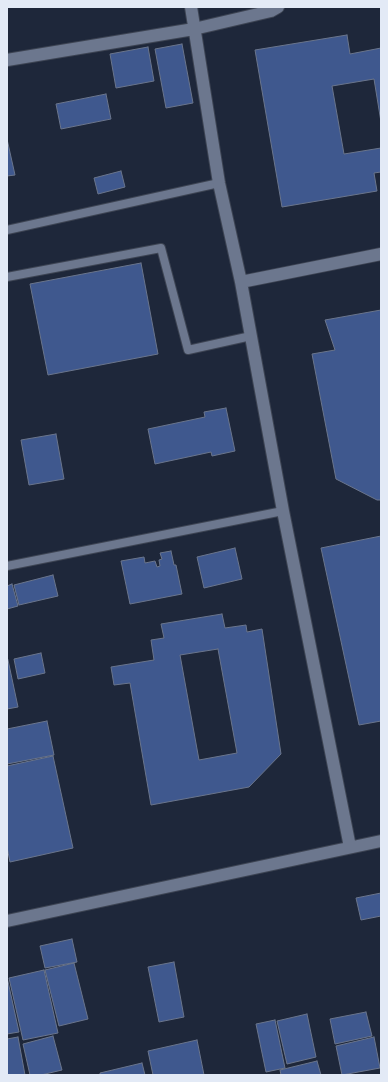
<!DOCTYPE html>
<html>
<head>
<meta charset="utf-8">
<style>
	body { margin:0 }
	#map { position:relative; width:388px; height:1082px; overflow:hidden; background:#1e273a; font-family:Barlow,sans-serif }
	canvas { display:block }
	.frame { position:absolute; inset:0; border:8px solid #e3eaf6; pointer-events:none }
</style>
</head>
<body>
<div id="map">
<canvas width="388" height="1082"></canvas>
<div class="frame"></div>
</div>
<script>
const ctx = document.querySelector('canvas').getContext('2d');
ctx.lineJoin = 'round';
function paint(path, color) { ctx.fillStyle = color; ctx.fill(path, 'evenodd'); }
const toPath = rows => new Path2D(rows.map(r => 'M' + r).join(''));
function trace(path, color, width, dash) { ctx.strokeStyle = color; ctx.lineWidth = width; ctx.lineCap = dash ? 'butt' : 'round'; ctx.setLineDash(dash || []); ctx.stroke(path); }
const building = toPath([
	[347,35,350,54,381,48,381,122,374,79,332,86,344,154,381,148,381,172,374,173,377,191,282,207,255,50,347,35],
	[182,44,193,103,166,108,155,49,182,44],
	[148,47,154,81,116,88,110,54,148,47],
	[106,94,111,119,61,129,56,104,106,94],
	[7,139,15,175,7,176,7,139],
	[121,171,125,187,98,194,94,178,121,171],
	[141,263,158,354,48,375,30,284,141,263],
	[381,310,381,500,377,500,336,479,312,354,335,350,325,320,381,310],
	[226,408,235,451,212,456,211,452,155,464,148,429,205,417,204,412,226,408],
	[56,434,64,479,29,485,21,440,56,434],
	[381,536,381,721,359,725,321,548,381,536],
	[235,548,242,579,204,588,197,557,235,548],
	[171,551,174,565,176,565,182,594,130,604,121,561,144,557,145,563,155,561,157,567,160,566,159,560,162,559,160,553,171,551],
	[53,575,58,596,19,605,14,585,53,575],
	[12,584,18,606,7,609,7,586,12,584],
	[222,614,225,628,246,625,247,632,262,629,281,754,249,787,151,805,130,683,114,685,111,667,154,660,151,640,164,638,161,624,222,614],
	[218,649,237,753,199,760,180,655,218,649],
	[41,653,45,673,18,679,14,659,41,653],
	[8,660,18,707,7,709,7,661,8,660],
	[47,721,54,755,7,764,7,729,47,721],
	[53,756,73,848,10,862,7,847,7,766,53,756],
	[381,893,381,916,361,920,356,898,381,893],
	[72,939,77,962,45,968,40,946,72,939],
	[174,962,184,1017,159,1022,148,967,174,962],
	[74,963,88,1019,59,1026,45,970,74,963],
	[44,970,58,1033,23,1040,9,978,44,970],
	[7,977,19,1032,7,1034,7,977],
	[366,1012,372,1036,335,1044,330,1019,366,1012],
	[307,1014,316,1057,287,1064,277,1021,307,1014],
	[275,1020,285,1068,266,1072,256,1024,275,1020],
	[53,1036,62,1070,41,1075,30,1075,23,1044,53,1036],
	[18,1037,25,1075,7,1075,7,1039,18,1037],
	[374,1037,380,1068,342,1075,336,1046,374,1037],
	[197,1040,204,1075,153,1075,148,1051,197,1040],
	[317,1061,321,1075,281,1075,280,1070,317,1061],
	[142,1063,145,1075,100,1075,100,1073,142,1063]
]);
paint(building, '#3f588e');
trace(building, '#6a758c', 1);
const service = toPath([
	[7,230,219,183],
	[7,277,161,248,188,350,251,336],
	[7,566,283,511]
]);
const minor = toPath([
	[191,7,219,183,241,282,283,511,350,847],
	[7,60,194,29,271,11,278,7],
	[241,282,381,254],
	[7,921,381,841]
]);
trace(service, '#3d4453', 10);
trace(minor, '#3d4453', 14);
trace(service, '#6c778e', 8);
trace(minor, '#6c778e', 12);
</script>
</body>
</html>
